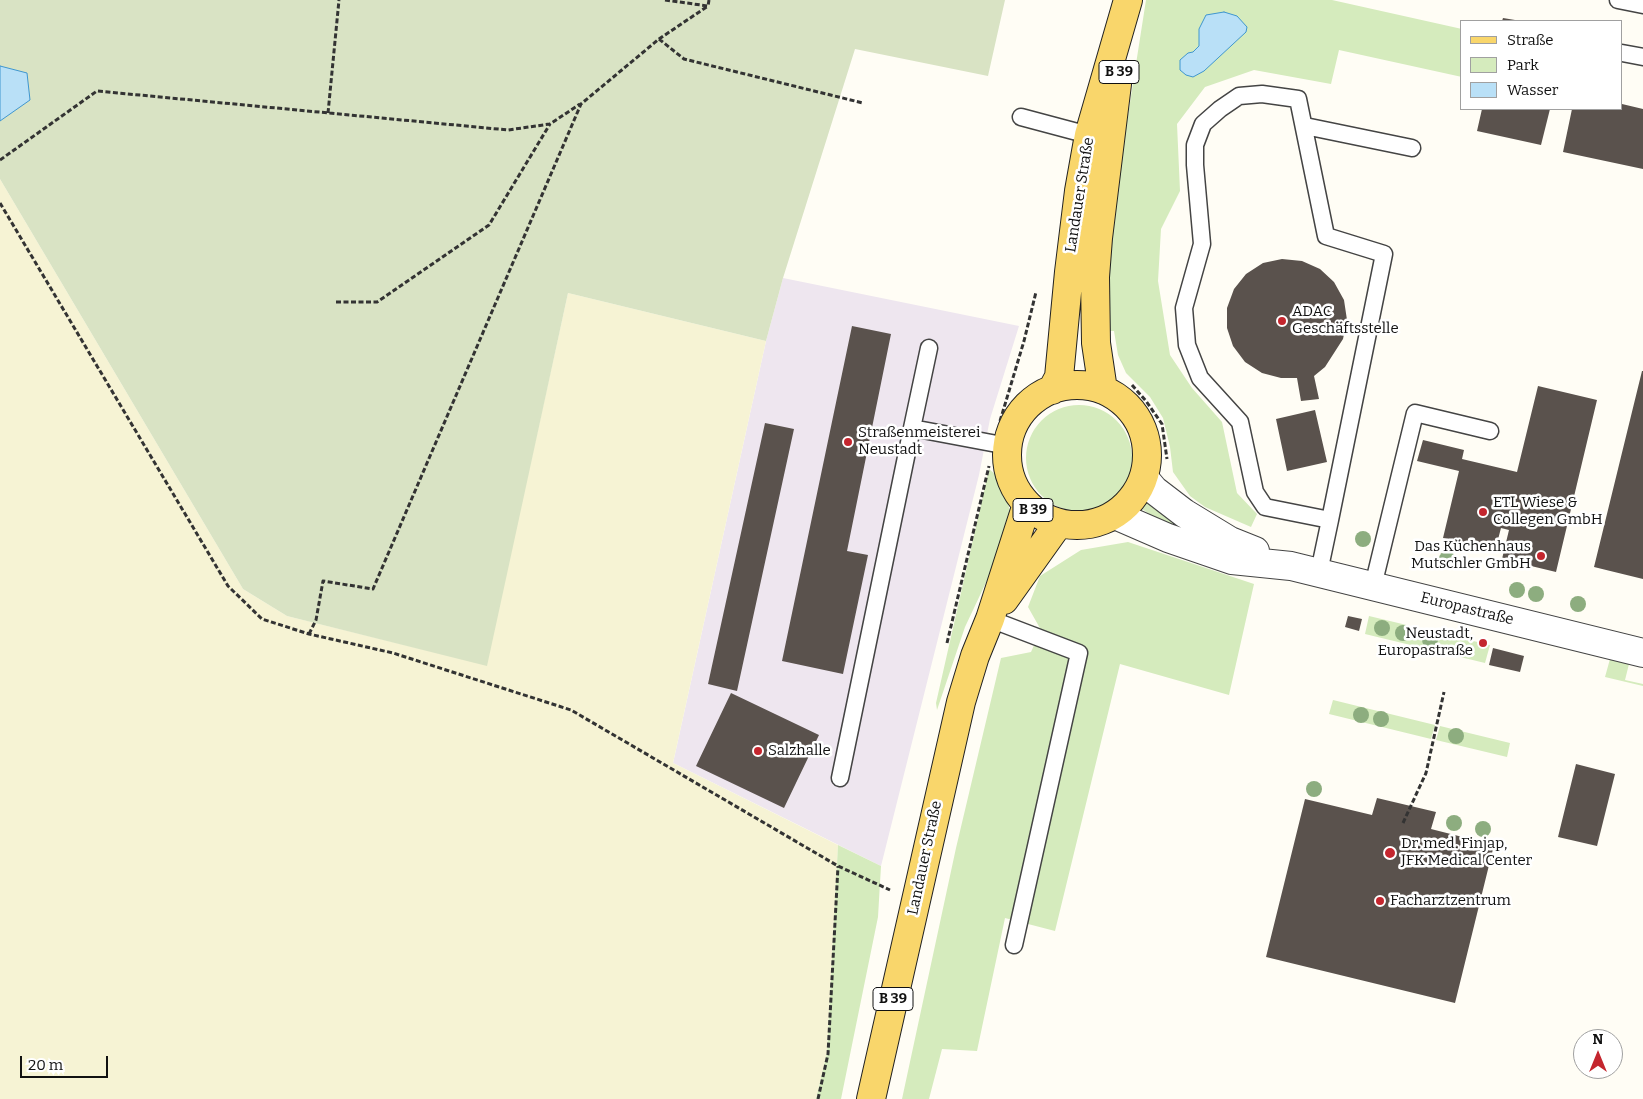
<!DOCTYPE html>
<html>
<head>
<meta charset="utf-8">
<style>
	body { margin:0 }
	#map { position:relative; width:1643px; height:1099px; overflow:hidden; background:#fffdf5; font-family:Bitter,serif }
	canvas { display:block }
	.legend { position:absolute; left:1460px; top:20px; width:162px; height:90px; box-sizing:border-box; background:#fff; border:1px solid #a0a0a0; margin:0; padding:6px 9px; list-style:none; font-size:15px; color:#111 }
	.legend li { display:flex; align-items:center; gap:10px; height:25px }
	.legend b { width:25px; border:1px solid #a0a0a0 }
	.north { position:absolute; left:1573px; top:1029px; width:50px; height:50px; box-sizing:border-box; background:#fff; border:1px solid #a0a0a0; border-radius:50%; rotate:0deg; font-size:14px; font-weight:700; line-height:20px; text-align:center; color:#111 }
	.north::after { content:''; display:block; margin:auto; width:18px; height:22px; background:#c4262e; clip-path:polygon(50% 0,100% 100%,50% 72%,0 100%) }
	.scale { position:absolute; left:20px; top:1056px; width:88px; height:22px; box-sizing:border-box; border:2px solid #111; border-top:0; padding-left:6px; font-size:15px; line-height:18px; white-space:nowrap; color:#111; -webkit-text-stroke:4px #fff; paint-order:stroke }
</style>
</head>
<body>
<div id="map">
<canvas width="1643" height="1099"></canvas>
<ul class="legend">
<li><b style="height:6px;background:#f9d66b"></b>Straße</li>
<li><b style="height:14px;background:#d5ebbd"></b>Park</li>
<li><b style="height:14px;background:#b9e0f7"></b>Wasser</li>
</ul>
<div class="north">N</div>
<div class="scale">20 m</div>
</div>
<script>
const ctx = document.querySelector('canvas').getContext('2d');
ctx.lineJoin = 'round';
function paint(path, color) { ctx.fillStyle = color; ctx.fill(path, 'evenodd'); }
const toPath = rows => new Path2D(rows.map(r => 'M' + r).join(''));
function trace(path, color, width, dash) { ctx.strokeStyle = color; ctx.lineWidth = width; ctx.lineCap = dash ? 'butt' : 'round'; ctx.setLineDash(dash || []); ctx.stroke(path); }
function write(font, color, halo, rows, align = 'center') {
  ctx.font = font + ' Bitter,serif'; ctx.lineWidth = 5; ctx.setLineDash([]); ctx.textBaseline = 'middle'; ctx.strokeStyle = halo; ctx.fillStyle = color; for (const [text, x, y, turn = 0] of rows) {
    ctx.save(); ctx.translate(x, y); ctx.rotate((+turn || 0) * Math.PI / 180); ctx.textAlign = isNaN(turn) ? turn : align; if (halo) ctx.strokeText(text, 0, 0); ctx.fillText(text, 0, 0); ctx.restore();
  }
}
paint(toPath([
	[783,278,1019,326,990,419,979,475,881,866,673,763,766,341]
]), '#eee6ef');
paint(toPath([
	[0,179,243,589,287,616,486,665,568,293,766,341,673,763,838,845,827,1053,816,1099,0,1099]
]), '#f6f3d4');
paint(toPath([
	[1146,0,1332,0,1462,29,1462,77,1339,50,1331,84,1254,70,1205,87,1177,124,1180,191,1161,229,1158,281,1170,355,1192,388,1222,422,1237,493,1257,514,1251,527,1205,507,1190,496,1173,472,1170,447,1163,418,1150,397,1126,373,1118,355,1114,331,1104,331,1113,211],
	'1026 458a53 53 0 1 1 106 0a53 53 0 1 1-106 0Z',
	[989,469,1002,480,1011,515,1006,540,965,627,937,710,936,703],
	[1148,500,1206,542,1157,519,1142,509],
	[1128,542,1254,584,1229,695,1120,664,1055,931,1005,918,977,1051,942,1049,929,1099,902,1099,956,848,1001,658,1031,652,1041,630,1028,607,1040,576,1081,550],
	[1369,616,1490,645,1485,663,1365,634],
	[1610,659,1629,664,1625,680,1643,684,1643,686,1605,677],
	[1333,700,1435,725,1431,739,1329,714],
	[1440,726,1510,743,1507,757,1436,740],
	[838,845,881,866,878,917,841,1099,816,1099,827,1053]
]), '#d5ebbd');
paint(toPath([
	[0,0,1005,0,988,76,855,49,783,278,766,341,568,293,487,666,287,616,243,589,0,179]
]), '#d9e3c4');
const water = toPath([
	[1224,12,1237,16,1247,27,1246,32,1204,71,1193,77,1186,75,1180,70,1180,60,1188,53,1193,52,1199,46,1199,29,1206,15,1224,12],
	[0,66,27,73,30,100,0,121,0,66]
]);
paint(water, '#b9e0f7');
trace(water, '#3f96cf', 1);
paint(toPath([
	[1503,18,1515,20,1515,21,1502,21],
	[1622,104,1643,109,1643,169,1563,152,1572,109,1622,109],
	[1482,109,1550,109,1541,145,1477,131],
	[1282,259,1302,261,1320,269,1334,282,1344,300,1347,320,1343,339,1325,367,1314,376,1319,399,1301,401,1297,378,1281,378,1262,373,1245,362,1233,346,1227,328,1227,308,1234,289,1246,274,1263,263],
	[852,326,891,334,847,551,868,555,843,674,782,661],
	[1642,371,1643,371,1643,579,1594,567],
	[1538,386,1597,400,1556,572,1502,559,1509,530,1501,528,1495,551,1443,538,1459,471,1417,461,1423,440,1464,450,1462,459,1517,472],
	[1315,410,1327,462,1287,471,1276,419],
	[765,423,794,429,737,691,708,684],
	[1348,616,1362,619,1359,631,1345,627],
	[1493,648,1524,656,1520,672,1489,665],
	[731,693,819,735,784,808,696,766],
	[1576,764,1615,774,1597,846,1558,837],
	[1377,798,1436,812,1431,829,1494,845,1455,1003,1266,957,1305,799,1372,815]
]), '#5a524d');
const lane = toPath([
	[1618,0,1643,5],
	[1622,53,1643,57],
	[1021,117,1096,137],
	[1305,126,1412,148],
	[912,428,929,348],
	[1319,572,1330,520,1265,507,1255,492,1240,422,1200,378,1187,345,1184,308,1202,244,1195,165,1195,145,1203,124,1220,109,1239,96,1262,94,1298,99,1326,236,1384,254,1330,520],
	[1373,586,1415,413,1490,431],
	[990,619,1079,653,1014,945],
	[840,778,912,428,997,444,1008,443]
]);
const street = toPath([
	[1144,478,1154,490,1184,513,1230,541,1255,551],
	[1115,515,1168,538,1232,560,1291,566,1643,653]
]);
const primary = toPath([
	'1007 455a70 70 0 1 1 140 0a70 70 0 1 1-140 0Z',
	[1052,390,1059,377,1069,272,1079,191,1089,135,1128,0],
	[1103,390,1096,343,1095,277,1098,238,1117,84],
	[1004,600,1059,523],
	[871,1099,961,702,975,656,990,619,1027,504]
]);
trace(lane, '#444', 19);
trace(street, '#444', 30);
trace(primary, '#222', 30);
trace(toPath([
	[665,0,708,6,709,0],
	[659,39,684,59,863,103],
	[328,113,339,0],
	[0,160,97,91,508,130,550,124,580,104],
	[0,203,228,586,262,619,309,634,393,653,571,710,838,866,890,890],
	[336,302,377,302,489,225,550,124],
	[1132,385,1146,401,1162,424,1167,459],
	[1000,421,1024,341,1036,292],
	[309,634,316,620,323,581,373,589,581,104,659,39,708,6],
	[947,643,989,466],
	[1403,823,1426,773,1444,692],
	[818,1099,828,1054,838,866]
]), '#333', 3, [5, 2.5]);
trace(lane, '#fff', 16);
trace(street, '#fff', 28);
trace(primary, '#f9d66b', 28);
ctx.fillStyle = '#8dad7f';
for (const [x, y] of [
	[1363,539],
	[1447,559],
	[1517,590],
	[1536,594],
	[1578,604],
	[1382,628],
	[1403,633],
	[1430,640],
	[1361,715],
	[1381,719],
	[1456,736],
	[1314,789],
	[1454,823],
	[1483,829]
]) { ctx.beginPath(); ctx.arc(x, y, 8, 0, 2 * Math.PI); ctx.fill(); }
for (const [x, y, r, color] of [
	[1282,321,5,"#c4262e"],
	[848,442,5,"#c4262e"],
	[1483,512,5,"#c4262e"],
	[1541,556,5,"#c4262e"],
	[1483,643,5,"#c4262e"],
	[758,751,5,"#c4262e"],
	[1390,853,6,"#c4262e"],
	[1380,901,5,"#c4262e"]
]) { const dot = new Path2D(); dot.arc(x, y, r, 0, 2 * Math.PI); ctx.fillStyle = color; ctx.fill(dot); trace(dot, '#fff', 2); }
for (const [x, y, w] of [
	[1119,72,40],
	[1033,510,40],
	[893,999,40]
]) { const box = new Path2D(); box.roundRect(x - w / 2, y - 11.5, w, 23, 4); ctx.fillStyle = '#fff'; ctx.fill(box); trace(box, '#111', 1); }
write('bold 14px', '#111', null, [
	["B 39",1119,72],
	["B 39",1033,510],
	["B 39",893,999]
]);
write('15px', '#111', '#fff', [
	["Landauer Straße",1080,195,-81],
	["Europastraße",1467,609,14],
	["Landauer Straße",925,858,-78]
]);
write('15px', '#111', '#fff', [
	["ADAC",1292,312],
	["Geschäftsstelle",1292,329],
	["Straßenmeisterei",858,433],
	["Neustadt",858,450],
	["ETL Wiese &",1493,503],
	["Collegen GmbH",1493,520],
	["Das Küchenhaus",1531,547,"right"],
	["Mutschler GmbH",1531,564,"right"],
	["Neustadt,",1473,634,"right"],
	["Europastraße",1473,651,"right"],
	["Salzhalle",768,751],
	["Dr. med. Finjap,",1401,844],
	["JFK Medical Center",1401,861],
	["Facharztzentrum",1390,901]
], 'left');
</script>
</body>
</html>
